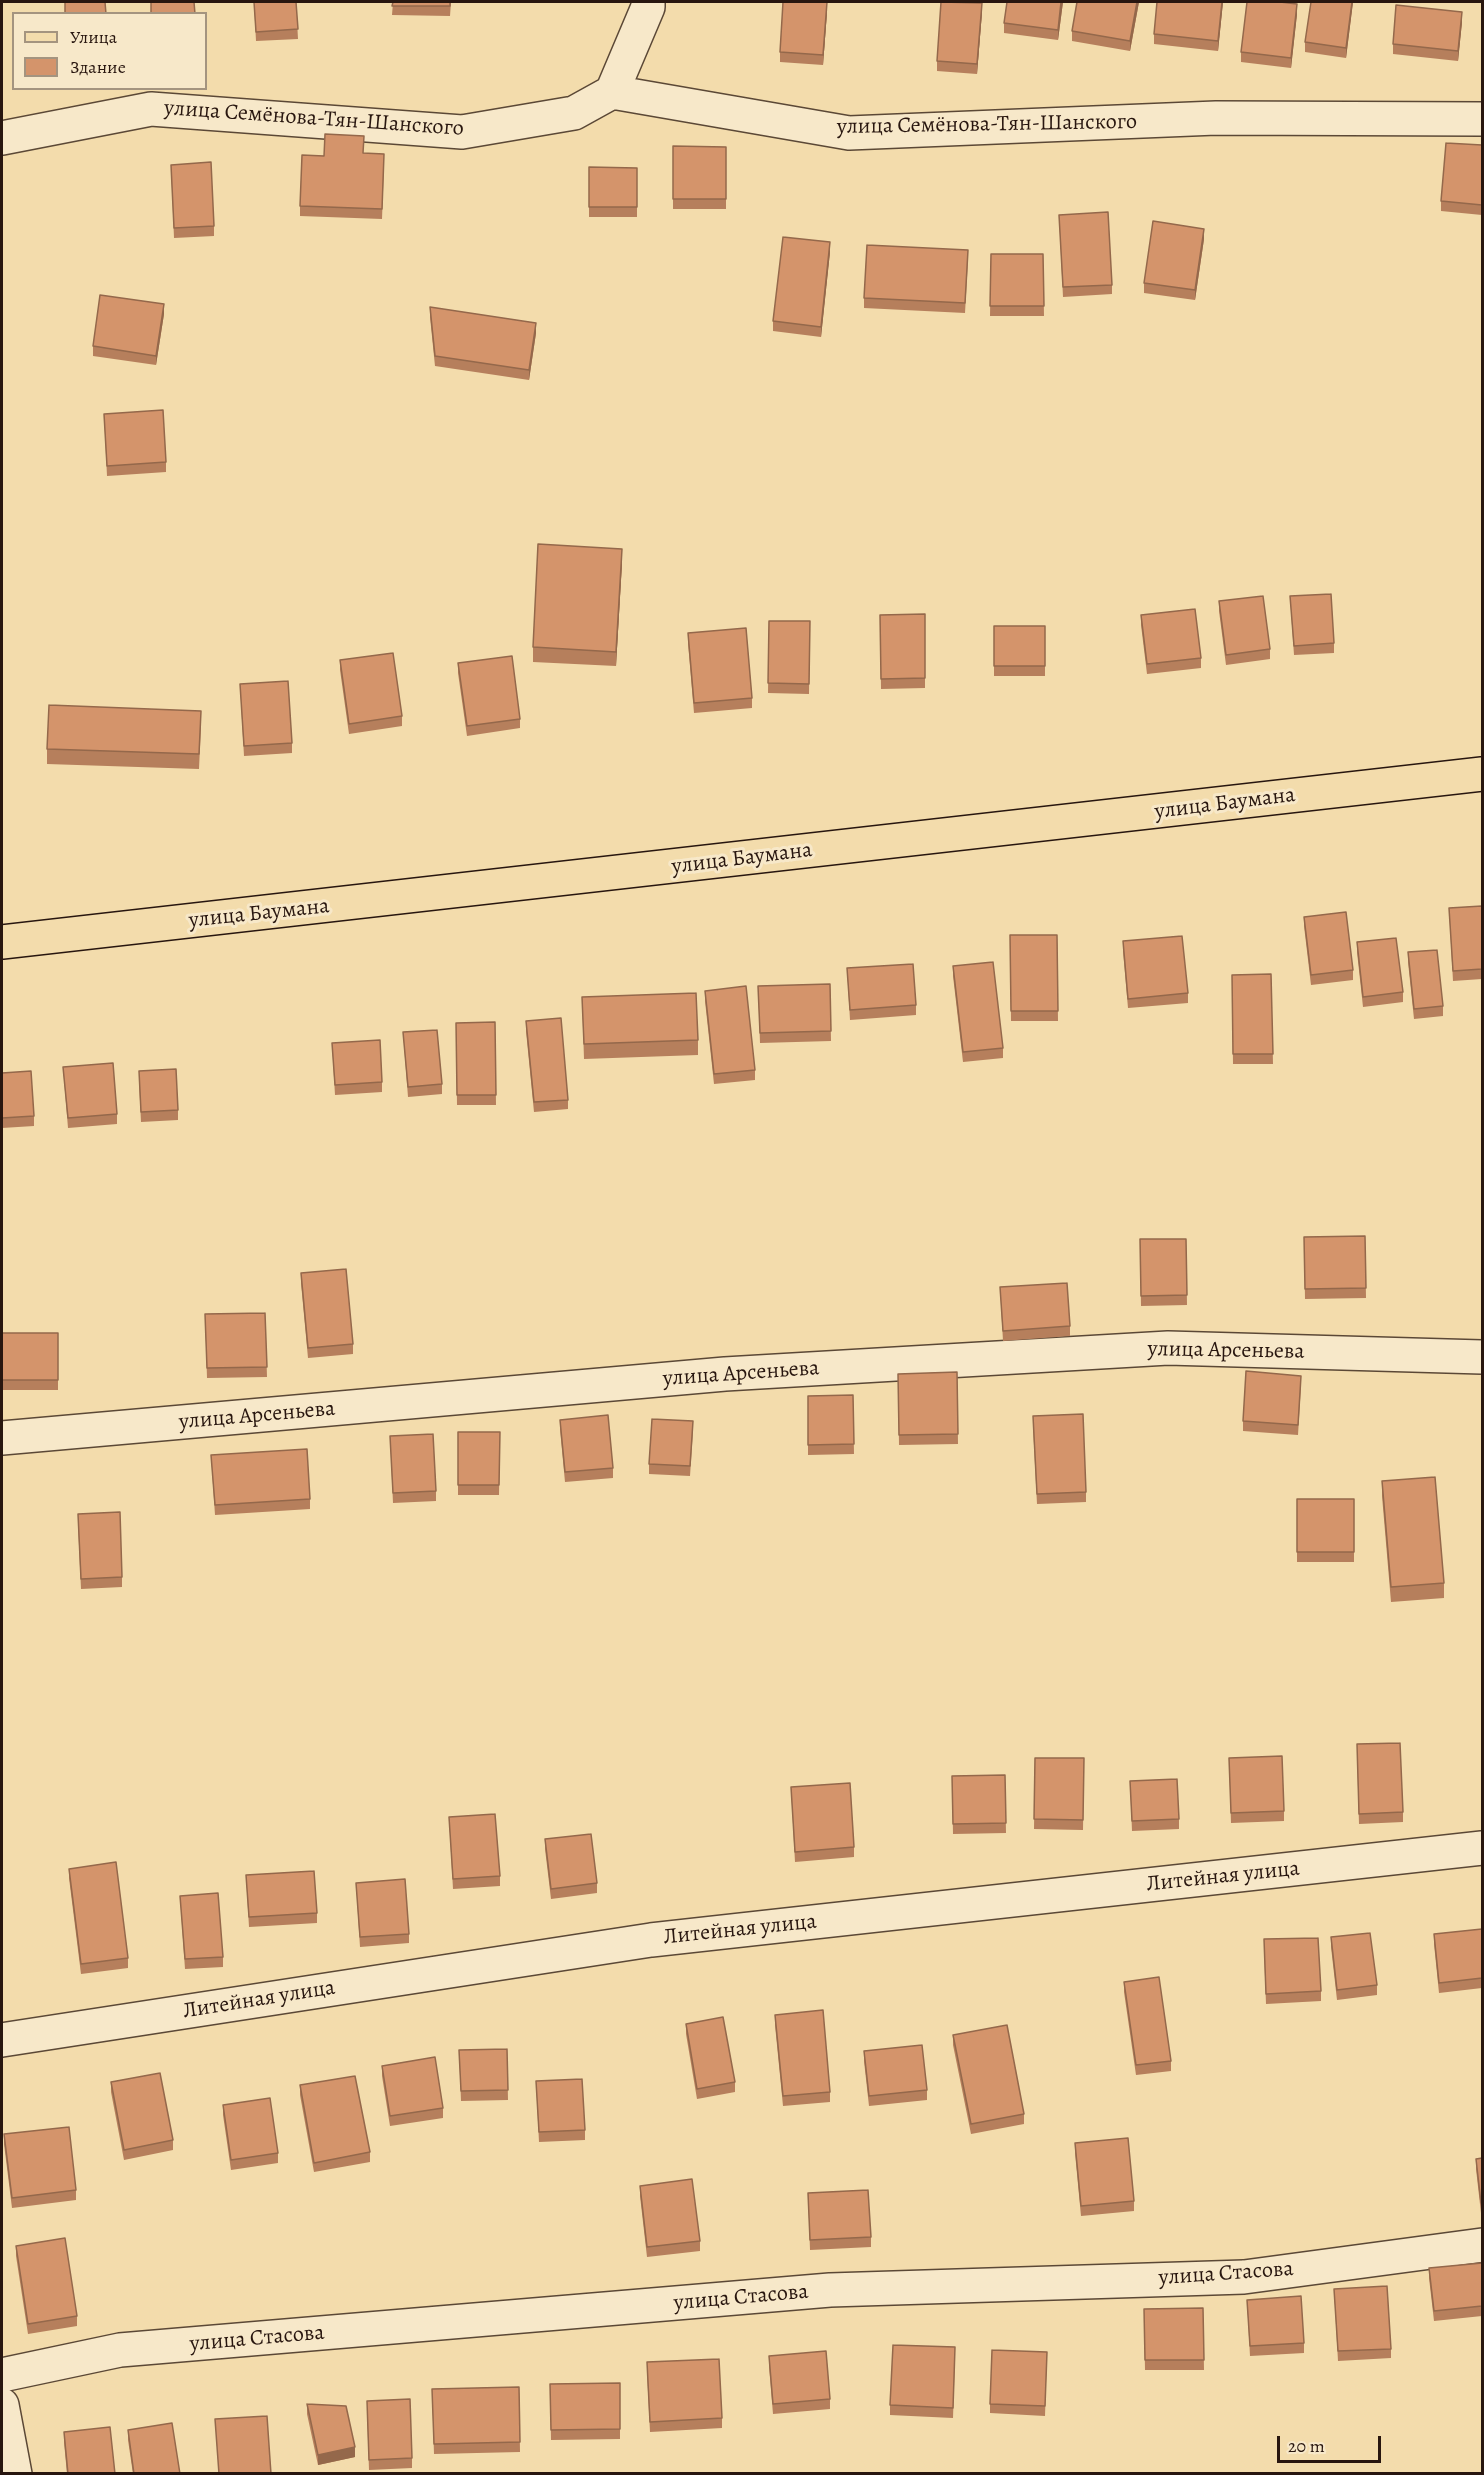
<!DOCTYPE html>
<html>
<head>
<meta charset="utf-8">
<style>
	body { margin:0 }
	#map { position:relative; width:1484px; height:2475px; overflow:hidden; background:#f3dcac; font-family:Alegreya,serif }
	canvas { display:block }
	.frame { position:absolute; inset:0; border:3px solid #28160f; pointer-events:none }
	.legend { position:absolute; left:12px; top:12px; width:195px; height:78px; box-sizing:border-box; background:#f7e8c9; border:2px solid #a4947f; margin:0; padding:8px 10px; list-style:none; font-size:18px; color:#28160f }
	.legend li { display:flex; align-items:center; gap:12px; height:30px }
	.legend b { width:30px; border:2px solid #a4947f }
	.scale { position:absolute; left:1277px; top:2436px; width:104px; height:27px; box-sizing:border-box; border:3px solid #28160f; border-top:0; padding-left:8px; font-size:18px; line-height:21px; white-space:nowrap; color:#28160f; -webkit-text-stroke:4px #f7e8c9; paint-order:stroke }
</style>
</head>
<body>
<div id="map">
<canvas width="1484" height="2475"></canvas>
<div class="frame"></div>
<ul class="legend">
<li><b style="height:8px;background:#f3dcac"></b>Улица</li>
<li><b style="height:16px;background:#d4946b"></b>Здание</li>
</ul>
<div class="scale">20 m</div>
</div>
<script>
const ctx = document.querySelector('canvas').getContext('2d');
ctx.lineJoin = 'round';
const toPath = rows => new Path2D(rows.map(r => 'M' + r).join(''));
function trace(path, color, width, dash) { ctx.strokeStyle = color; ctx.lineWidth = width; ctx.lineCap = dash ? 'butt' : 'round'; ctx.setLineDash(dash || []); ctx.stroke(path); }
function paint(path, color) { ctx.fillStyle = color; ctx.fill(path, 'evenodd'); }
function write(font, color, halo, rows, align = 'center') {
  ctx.font = font + ' Alegreya,serif'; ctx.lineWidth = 6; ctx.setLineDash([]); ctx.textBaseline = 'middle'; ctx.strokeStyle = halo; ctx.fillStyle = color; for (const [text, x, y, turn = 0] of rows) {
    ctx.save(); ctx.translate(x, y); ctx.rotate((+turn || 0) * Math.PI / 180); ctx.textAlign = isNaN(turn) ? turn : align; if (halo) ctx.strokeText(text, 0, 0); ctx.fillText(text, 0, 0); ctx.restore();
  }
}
const minor = toPath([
	[612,92,648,7,648,2],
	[2,138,151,109,462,132,574,113,612,92,849,133,1216,118,1482,119],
	[2,1438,725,1374,1168,1348,1482,1357],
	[2,2040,651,1940,1482,1848],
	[2,2375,120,2350,830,2290,1244,2277,1482,2245],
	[2,2405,15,2474]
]);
const major = toPath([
	[2,942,1482,774]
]);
trace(minor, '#5b4836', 36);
trace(major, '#28160f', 36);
trace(minor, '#f7e8c9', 33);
trace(major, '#f3dcac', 33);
paint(toPath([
	[254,2,296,2,298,39,256,41],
	[393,2,451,2,450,16,392,15],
	[1007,2,1063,2,1058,40,1004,33,1004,23],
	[1139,2,1130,51,1072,41,1072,31],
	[1223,2,1218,51,1154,44,1154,34],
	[1353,2,1346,58,1305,52,1305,42],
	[827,12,823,65,780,62,780,52],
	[982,12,977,74,937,71,937,61],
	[1297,14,1291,68,1241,62,1241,52],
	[1462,22,1458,61,1393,54,1393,44],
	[1482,145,1482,215,1441,211,1441,201],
	[673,146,726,147,726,209,673,209],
	[363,153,384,164,382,219,300,216,300,206,324,156],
	[171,165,214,226,214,236,174,238],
	[589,167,637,168,637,217,589,217],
	[1059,215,1112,285,1112,294,1063,297],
	[1204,239,1195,300,1144,293,1144,283],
	[830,252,821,337,773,331,773,321],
	[991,254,1043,254,1044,316,990,316],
	[968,260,965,313,864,308,864,298],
	[430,307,536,333,529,380,435,366,430,317],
	[164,314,156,365,93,356,93,346],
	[104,414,166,462,166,472,107,476],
	[622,563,616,666,533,662,533,647],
	[1290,596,1334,643,1334,653,1294,655],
	[1219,601,1270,649,1270,659,1226,665,1219,611],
	[925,614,925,688,881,689,880,615],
	[1141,615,1201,658,1201,668,1147,674,1141,625],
	[769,621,810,621,809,694,768,693],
	[994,626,1045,626,1045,676,994,676],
	[688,633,752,698,752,708,694,713,688,643],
	[340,660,402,716,402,726,349,734,340,670],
	[458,663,520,719,520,728,467,736,458,673],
	[240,684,292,743,292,753,244,756],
	[201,725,199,769,47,764,47,749],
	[1482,906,1482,979,1453,981,1449,908],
	[1304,917,1353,970,1353,980,1311,985,1304,926],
	[1010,935,1057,935,1058,1021,1011,1021],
	[1123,941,1188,993,1188,1003,1128,1008,1123,951],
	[1357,942,1403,992,1403,1002,1363,1007,1357,952],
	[1408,952,1443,1006,1443,1016,1414,1019,1408,962],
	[953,966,1003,1048,1003,1058,963,1062,953,976],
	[847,968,916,1005,916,1015,850,1020],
	[1271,974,1273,1064,1233,1064,1232,975],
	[830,984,831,1041,760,1043,758,986],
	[705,991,755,1070,755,1080,714,1084,705,1001],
	[582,997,698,1040,698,1055,584,1059],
	[526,1021,568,1100,568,1109,534,1112,526,1031],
	[495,1022,496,1105,457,1105,456,1023],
	[403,1032,442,1084,442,1094,408,1097],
	[332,1043,382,1082,382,1092,335,1095],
	[63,1067,117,1114,117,1124,68,1128],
	[2,1073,34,1116,34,1126,2,1128],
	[139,1081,178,1110,178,1120,141,1122],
	[1365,1236,1366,1298,1305,1299,1304,1237],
	[1140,1239,1186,1239,1187,1305,1141,1306],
	[301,1273,353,1344,353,1354,308,1358,301,1283],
	[1000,1287,1070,1326,1070,1336,1003,1341],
	[265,1313,267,1377,207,1378,205,1314],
	[2,1333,58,1333,58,1390,2,1390],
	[957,1372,958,1444,899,1445,898,1374],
	[1301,1385,1298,1435,1243,1431,1243,1421],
	[853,1395,854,1454,808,1455,808,1396],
	[560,1420,613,1468,613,1478,565,1482,560,1429],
	[1033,1426,1086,1492,1086,1502,1037,1504],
	[693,1431,690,1476,649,1474,649,1464],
	[458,1432,500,1432,499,1495,458,1495],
	[390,1436,436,1491,436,1501,393,1503],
	[211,1455,310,1499,310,1509,215,1515],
	[1382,1481,1444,1583,1444,1598,1391,1602,1382,1496],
	[1297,1499,1354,1499,1354,1562,1297,1562],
	[78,1524,122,1577,122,1587,81,1589],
	[1357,1754,1403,1812,1403,1822,1359,1824],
	[1035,1758,1084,1758,1083,1830,1034,1829],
	[1229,1758,1284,1811,1284,1821,1231,1823],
	[1005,1775,1006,1833,953,1834,952,1776],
	[1130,1781,1179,1819,1179,1829,1132,1831],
	[791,1787,854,1847,854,1857,795,1862],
	[449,1817,500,1876,500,1886,453,1889],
	[545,1839,597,1883,597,1893,551,1899,545,1849],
	[69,1869,128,1958,128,1968,81,1974,69,1878],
	[246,1875,317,1913,317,1923,249,1927],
	[356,1883,409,1934,409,1943,360,1947],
	[180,1896,223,1957,223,1967,185,1969],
	[1482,1929,1482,1988,1439,1993,1434,1944,1434,1934],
	[1331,1937,1377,1985,1377,1995,1337,2000,1331,1947],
	[1264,1949,1321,1991,1321,2001,1266,2004],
	[1124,1982,1171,2061,1171,2071,1136,2075,1124,1992],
	[775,2015,830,2092,830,2102,783,2106,775,2025],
	[686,2024,735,2082,735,2092,697,2099,686,2034],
	[953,2035,1024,2114,1024,2124,971,2134,953,2045],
	[507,2049,508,2100,461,2101,459,2050],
	[864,2051,927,2090,927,2100,869,2106,864,2061],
	[382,2066,443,2108,443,2118,390,2126,382,2076],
	[536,2081,585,2130,585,2140,539,2142],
	[111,2082,173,2140,173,2150,124,2160,111,2092],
	[300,2085,370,2152,370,2162,314,2172,300,2095],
	[223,2105,278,2153,278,2163,231,2170,223,2115],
	[4,2134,76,2190,76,2200,12,2208,4,2144],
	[1075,2143,1134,2201,1134,2211,1081,2216,1075,2153],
	[1482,2158,1482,2213,1481,2213,1476,2169,1476,2159],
	[640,2186,700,2241,700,2251,647,2257,640,2196],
	[808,2193,871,2237,871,2247,810,2250],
	[16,2246,77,2316,77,2326,28,2334,16,2256],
	[1482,2263,1482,2316,1434,2321,1429,2278,1429,2268],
	[1334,2289,1391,2349,1391,2358,1338,2361],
	[1247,2300,1304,2343,1304,2353,1250,2356],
	[1203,2308,1204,2370,1145,2370,1144,2309],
	[1047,2352,1045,2416,990,2413,990,2404],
	[769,2356,830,2399,830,2409,773,2414,769,2366],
	[955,2357,953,2418,890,2415,890,2405],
	[647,2372,722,2418,722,2428,650,2432],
	[620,2383,620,2439,551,2440,550,2384],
	[519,2387,520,2452,434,2454,432,2389],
	[307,2404,355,2457,318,2465,307,2414],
	[367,2411,412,2458,412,2468,369,2470],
	[128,2430,180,2474,133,2474,128,2440],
	[64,2432,115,2474,67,2474,64,2442]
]), '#b67f5c');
paint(toPath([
	[827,2,827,12,823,65,823,55],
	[1061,2,1063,2,1058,40,1058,30],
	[1137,2,1139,2,1130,51,1130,41],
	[1222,2,1223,2,1218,51,1218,41],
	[1352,2,1353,2,1346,58,1346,48],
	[982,3,982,12,977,74,977,64],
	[1297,4,1297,14,1291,68,1291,58],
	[1462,12,1462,22,1458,61,1458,51],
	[1204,229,1204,239,1195,300,1195,290],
	[830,242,830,252,821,337,821,327],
	[164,304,164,314,156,365,156,356],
	[536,323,536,333,529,380,529,370],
	[622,549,622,563,616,666,616,652],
	[355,2447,355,2457,318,2465,318,2455]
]), '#94684b');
const building = toPath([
	[65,2,105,2,106,14,65,14,65,2],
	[151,2,194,2,195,14,151,14,151,2],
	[254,2,296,2,298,29,256,32,254,2],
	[393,2,450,2,450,6,392,6,393,2],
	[783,2,827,2,823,55,780,52,783,2],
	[941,2,982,3,977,64,937,61,941,2],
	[1007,2,1061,2,1058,30,1004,23,1007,2],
	[1077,2,1137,2,1130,41,1072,31,1077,2],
	[1157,2,1222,2,1218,41,1154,34,1157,2],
	[1247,2,1280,2,1297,4,1291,58,1241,52,1247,2],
	[1311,2,1352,2,1346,48,1305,42,1311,2],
	[1396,5,1462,12,1458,51,1393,44,1396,5],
	[325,134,364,136,363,153,384,154,382,209,300,206,302,155,324,156,325,134],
	[1446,143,1482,145,1482,205,1441,201,1446,143],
	[673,146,726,147,726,199,673,199,673,146],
	[211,162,214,226,174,228,171,165,211,162],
	[589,167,637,168,637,207,589,207,589,167],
	[1108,212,1112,285,1063,287,1059,215,1108,212],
	[1153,221,1204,229,1195,290,1144,283,1153,221],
	[783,237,830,242,821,327,773,321,783,237],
	[867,245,968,250,965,303,864,298,867,245],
	[991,254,1043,254,1044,306,990,306,991,254],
	[100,295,164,304,156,356,93,346,100,295],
	[430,307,536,323,529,370,435,356,430,307],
	[163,410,166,462,107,466,104,414,163,410],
	[538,544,622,549,616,652,533,647,538,544],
	[1331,594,1334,643,1294,646,1290,596,1331,594],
	[1263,596,1270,649,1226,655,1219,601,1263,596],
	[1195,609,1201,658,1147,664,1141,615,1195,609],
	[925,614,925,678,881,679,880,615,925,614],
	[769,621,810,621,809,684,768,683,769,621],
	[994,626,1045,626,1045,666,994,666,994,626],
	[746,628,752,698,694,703,688,633,746,628],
	[393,653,402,716,349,724,340,660,393,653],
	[512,656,520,719,467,726,458,663,512,656],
	[288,681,292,743,244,746,240,684,288,681],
	[49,705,201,711,199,754,47,749,49,705],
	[1482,906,1482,969,1453,971,1449,908,1482,906],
	[1346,912,1353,970,1311,975,1304,917,1346,912],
	[1010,935,1057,935,1058,1011,1011,1011,1010,935],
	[1182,936,1188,993,1128,999,1123,941,1182,936],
	[1396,938,1403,992,1363,997,1357,942,1396,938],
	[1437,950,1443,1006,1414,1009,1408,952,1437,950],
	[993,962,1003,1048,963,1052,953,966,993,962],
	[913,964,916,1005,850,1010,847,968,913,964],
	[1271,974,1273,1054,1233,1054,1232,975,1271,974],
	[830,984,831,1031,760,1033,758,986,830,984],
	[746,986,755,1070,714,1074,705,991,746,986],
	[696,993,698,1040,584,1044,582,997,696,993],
	[561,1018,568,1100,534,1102,526,1021,561,1018],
	[495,1022,496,1095,457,1095,456,1023,495,1022],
	[437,1030,442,1084,408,1087,403,1032,437,1030],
	[380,1040,382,1082,335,1085,332,1043,380,1040],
	[113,1063,117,1114,68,1118,63,1067,113,1063],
	[176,1069,178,1110,141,1112,139,1071,176,1069],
	[31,1071,34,1116,2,1118,2,1073,31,1071],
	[1365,1236,1366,1288,1305,1289,1304,1237,1365,1236],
	[1140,1239,1186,1239,1187,1295,1141,1296,1140,1239],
	[346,1269,353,1344,308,1348,301,1273,346,1269],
	[1067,1283,1070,1326,1003,1331,1000,1287,1067,1283],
	[265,1313,267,1367,207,1368,205,1314,265,1313],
	[2,1333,58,1333,58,1380,2,1380,2,1333],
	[1246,1371,1301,1376,1298,1425,1243,1421,1246,1371],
	[957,1372,958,1434,899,1435,898,1374,957,1372],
	[853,1395,854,1444,808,1445,808,1396,853,1395],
	[1083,1414,1086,1492,1037,1494,1033,1416,1083,1414],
	[608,1415,613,1468,565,1472,560,1420,608,1415],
	[652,1419,693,1421,690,1466,649,1464,652,1419],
	[458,1432,500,1432,499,1485,458,1485,458,1432],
	[433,1434,436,1491,393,1493,390,1436,433,1434],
	[307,1449,310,1499,215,1505,211,1455,307,1449],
	[1435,1477,1444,1583,1391,1587,1382,1481,1435,1477],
	[1297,1499,1354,1499,1354,1552,1297,1552,1297,1499],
	[120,1512,122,1577,81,1579,78,1514,120,1512],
	[1400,1743,1403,1812,1359,1814,1357,1744,1400,1743],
	[1282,1756,1284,1811,1231,1813,1229,1758,1282,1756],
	[1035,1758,1084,1758,1083,1820,1034,1819,1035,1758],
	[1005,1775,1006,1823,953,1824,952,1776,1005,1775],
	[1177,1779,1179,1819,1132,1821,1130,1781,1177,1779],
	[850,1783,854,1847,795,1852,791,1787,850,1783],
	[495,1814,500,1876,453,1879,449,1817,495,1814],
	[591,1834,597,1883,551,1889,545,1839,591,1834],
	[116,1862,128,1958,81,1964,69,1869,116,1862],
	[314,1871,317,1913,249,1917,246,1875,314,1871],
	[405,1879,409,1934,360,1937,356,1883,405,1879],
	[218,1893,223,1957,185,1959,180,1896,218,1893],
	[1482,1929,1482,1978,1439,1983,1434,1934,1482,1929],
	[1370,1933,1377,1985,1337,1990,1331,1937,1370,1933],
	[1318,1938,1321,1991,1266,1994,1264,1939,1318,1938],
	[1159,1977,1171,2061,1136,2065,1124,1982,1159,1977],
	[823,2010,830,2092,783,2096,775,2015,823,2010],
	[723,2017,735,2082,697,2089,686,2024,723,2017],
	[1007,2025,1024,2114,971,2124,953,2035,1007,2025],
	[922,2045,927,2090,869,2096,864,2051,922,2045],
	[507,2049,508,2090,461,2091,459,2050,507,2049],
	[435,2057,443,2108,390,2116,382,2066,435,2057],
	[160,2073,173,2140,124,2150,111,2082,160,2073],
	[355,2076,370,2152,314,2163,300,2085,355,2076],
	[582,2079,585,2130,539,2132,536,2081,582,2079],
	[270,2098,278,2153,231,2160,223,2105,270,2098],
	[69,2127,76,2190,12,2198,4,2134,69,2127],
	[1128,2138,1134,2201,1081,2206,1075,2143,1128,2138],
	[1482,2158,1482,2203,1481,2203,1476,2159,1482,2158],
	[692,2179,700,2241,647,2247,640,2186,692,2179],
	[868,2190,871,2237,810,2240,808,2193,868,2190],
	[65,2238,77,2316,28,2324,16,2246,65,2238],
	[1482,2263,1482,2306,1434,2311,1429,2268,1482,2263],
	[1387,2286,1391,2349,1338,2351,1334,2289,1387,2286],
	[1301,2296,1304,2343,1250,2346,1247,2300,1301,2296],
	[1203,2308,1204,2360,1145,2360,1144,2309,1203,2308],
	[893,2345,955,2347,953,2408,890,2405,893,2345],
	[992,2350,1047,2352,1045,2406,990,2404,992,2350],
	[826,2351,830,2399,773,2404,769,2356,826,2351],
	[719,2359,722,2418,650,2422,647,2362,719,2359],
	[620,2383,620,2429,551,2430,550,2384,620,2383],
	[519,2387,520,2442,434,2444,432,2389,519,2387],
	[410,2399,412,2458,369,2460,367,2401,410,2399],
	[307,2404,346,2406,355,2447,318,2455,307,2404],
	[267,2416,271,2474,219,2474,215,2419,267,2416],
	[172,2423,180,2474,134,2474,128,2430,172,2423],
	[110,2427,115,2474,68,2474,64,2432,110,2427]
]);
paint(building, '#d4946b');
trace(building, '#94684b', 1.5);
write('22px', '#28160f', '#f7e8c9', [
	["улица Семёнова-Тян-Шанского",314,119,4],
	["улица Семёнова-Тян-Шанского",987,125,-1],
	["улица Баумана",1225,804,-7],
	["улица Баумана",742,859,-7],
	["улица Баумана",259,914,-6],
	["улица Арсеньева",1226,1351,1],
	["улица Арсеньева",741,1374,-4],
	["улица Арсеньева",257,1416,-5],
	["Литейная улица",1223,1877,-6],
	["Литейная улица",740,1930,-6],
	["Литейная улица",259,2000,-9],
	["улица Стасова",1226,2274,-4],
	["улица Стасова",741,2298,-5],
	["улица Стасова",257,2339,-5]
]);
</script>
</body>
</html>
